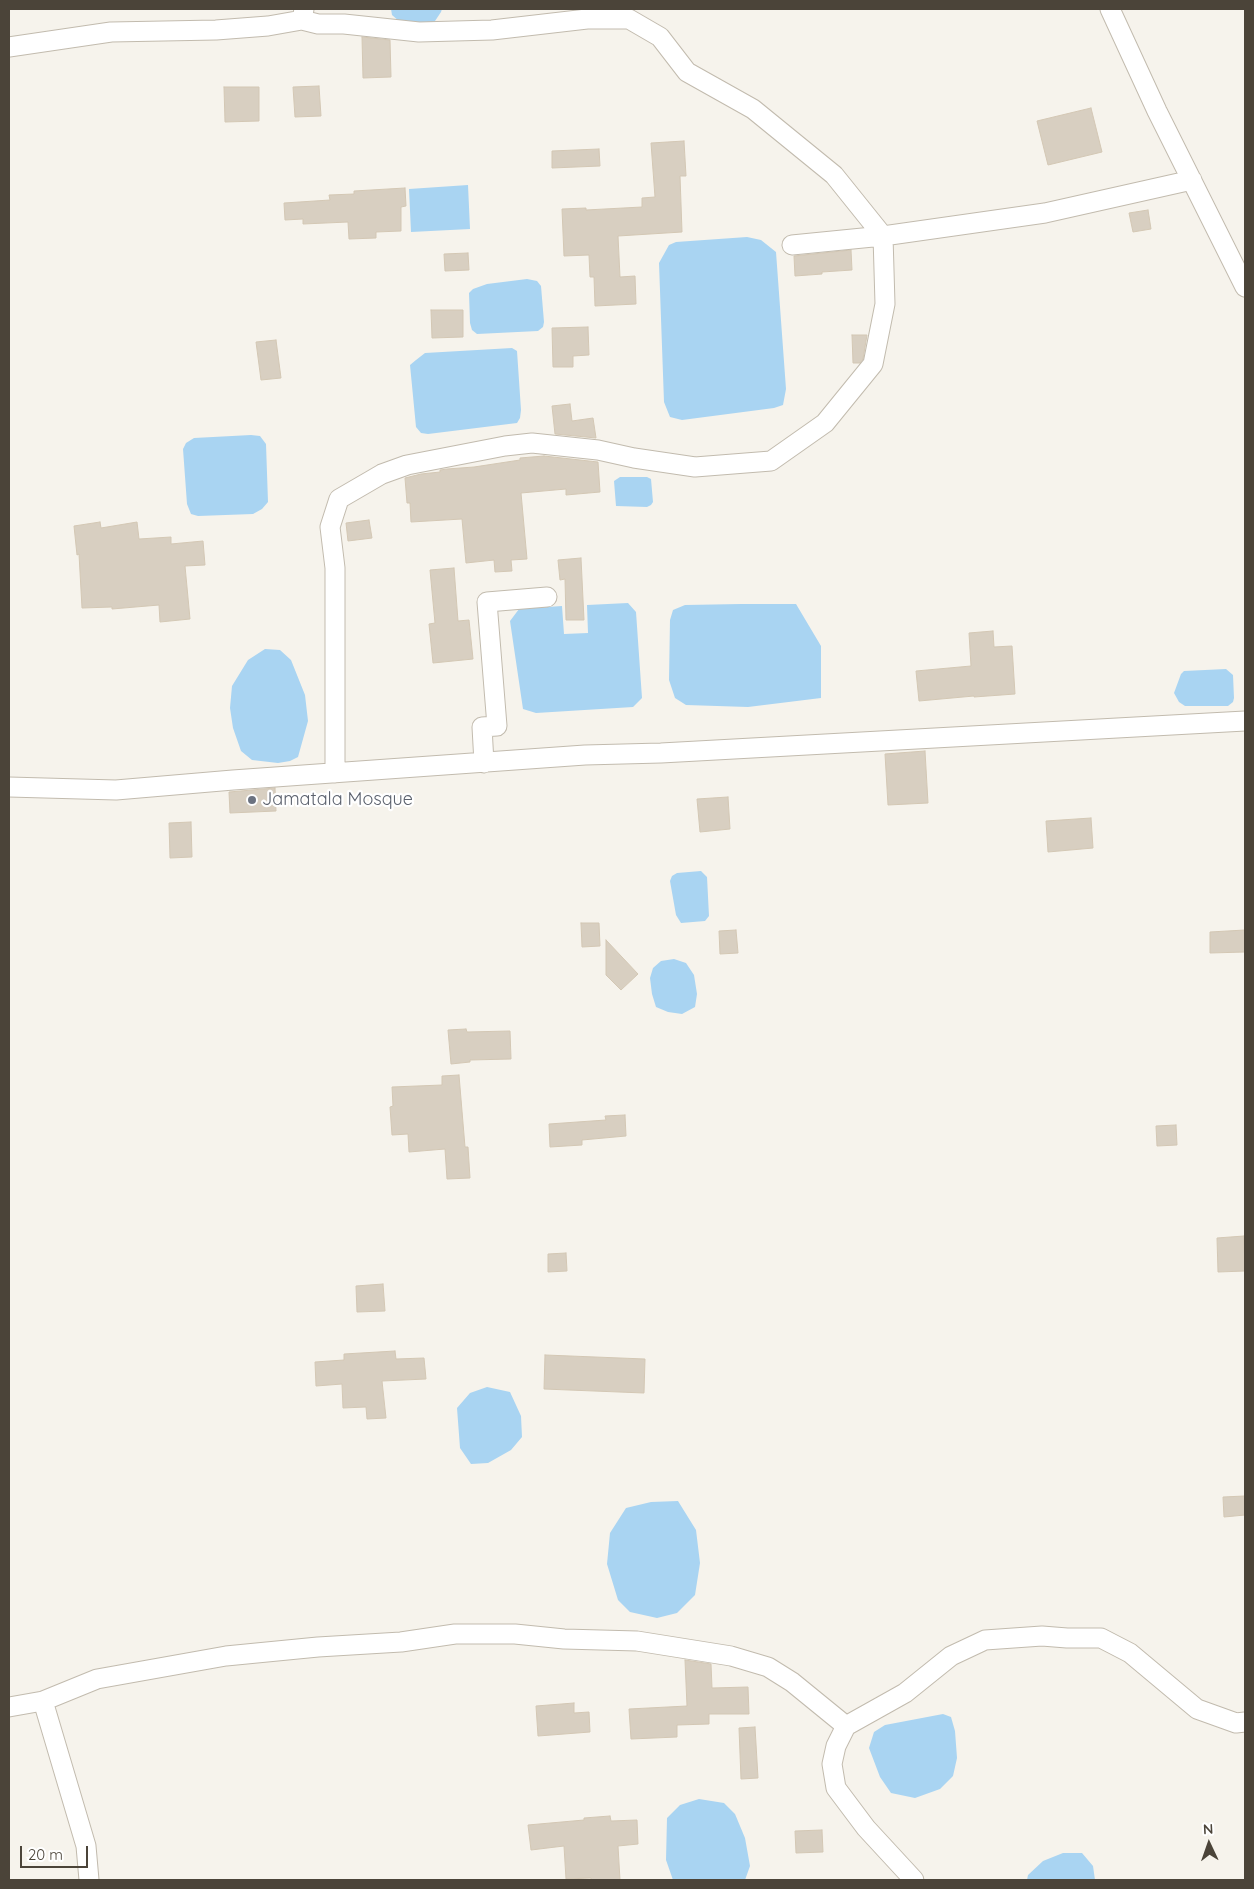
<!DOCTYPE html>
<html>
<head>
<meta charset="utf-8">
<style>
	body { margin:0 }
	#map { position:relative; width:1254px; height:1889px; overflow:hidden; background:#f6f3ec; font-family:Quicksand,sans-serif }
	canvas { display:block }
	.frame { position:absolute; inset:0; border:10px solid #4b4439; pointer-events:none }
	.north { position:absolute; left:1184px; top:1819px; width:50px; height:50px; -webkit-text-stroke:4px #fff; paint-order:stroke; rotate:357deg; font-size:14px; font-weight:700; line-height:20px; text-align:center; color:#4b4439 }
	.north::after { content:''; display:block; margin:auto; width:18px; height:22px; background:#4b4439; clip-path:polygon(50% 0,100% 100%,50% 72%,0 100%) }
	.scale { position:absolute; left:20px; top:1846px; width:68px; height:22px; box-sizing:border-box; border:2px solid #4b4439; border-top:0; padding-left:6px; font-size:15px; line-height:18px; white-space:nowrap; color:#4b4439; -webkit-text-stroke:4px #fff; paint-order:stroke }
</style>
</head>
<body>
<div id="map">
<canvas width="1254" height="1889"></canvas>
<div class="frame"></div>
<div class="north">N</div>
<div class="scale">20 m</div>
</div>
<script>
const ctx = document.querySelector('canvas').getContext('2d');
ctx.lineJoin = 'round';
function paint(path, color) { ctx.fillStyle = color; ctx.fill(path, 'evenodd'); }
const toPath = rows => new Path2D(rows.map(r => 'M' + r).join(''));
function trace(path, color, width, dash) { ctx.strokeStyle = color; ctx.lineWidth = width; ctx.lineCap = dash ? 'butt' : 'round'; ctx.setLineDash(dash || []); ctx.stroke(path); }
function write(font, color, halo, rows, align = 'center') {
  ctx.font = font + ' Quicksand,sans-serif'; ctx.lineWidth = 4.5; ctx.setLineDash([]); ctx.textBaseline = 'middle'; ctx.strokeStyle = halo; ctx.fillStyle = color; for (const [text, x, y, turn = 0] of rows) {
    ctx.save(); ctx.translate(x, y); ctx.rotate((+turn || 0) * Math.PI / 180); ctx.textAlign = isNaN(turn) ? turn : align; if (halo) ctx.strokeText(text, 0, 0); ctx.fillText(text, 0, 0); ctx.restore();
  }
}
paint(toPath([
	[391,9,442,9,441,12,435,21,424,27,400,22,392,15],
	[468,185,470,229,411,232,409,189],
	[747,237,761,240,776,252,786,389,783,405,774,408,682,420,670,417,664,402,659,263,669,245,676,242],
	[527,279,537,281,541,286,544,322,543,327,538,331,477,334,472,330,470,323,469,293,473,289,487,284],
	[512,348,517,351,521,410,520,418,517,423,428,434,421,433,416,427,410,365,416,360,425,353],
	[251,435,260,436,266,444,268,502,262,509,253,514,198,516,191,514,187,504,183,449,186,443,194,438],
	[620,477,647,477,651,479,653,502,651,505,647,507,616,506,614,481],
	[628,603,636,612,642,698,633,707,536,713,523,709,510,621,519,609,562,606,564,634,588,633,587,605],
	[741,604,796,604,821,646,821,698,748,707,686,705,675,698,669,680,670,620,673,610,685,605],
	[265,649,280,650,291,660,305,695,308,721,298,757,290,761,278,763,252,760,241,751,233,728,230,708,232,686,248,660],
	[1226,669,1233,675,1234,698,1233,702,1228,706,1185,706,1179,702,1174,693,1181,674,1184,671],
	[701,871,707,877,709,916,705,921,681,923,676,915,670,881,672,876,677,873],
	[674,959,686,963,694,975,697,994,695,1007,682,1014,668,1012,656,1007,652,994,650,978,653,968,661,961],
	[487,1387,510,1392,521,1416,522,1437,511,1450,488,1463,471,1464,460,1448,457,1408,470,1393],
	[678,1501,696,1530,700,1563,695,1595,677,1613,657,1618,630,1612,618,1600,607,1564,610,1533,626,1508,651,1502],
	[943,1714,951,1717,955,1731,957,1758,953,1776,940,1789,915,1798,891,1793,880,1777,869,1748,874,1732,885,1725],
	[699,1799,724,1803,735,1814,745,1838,750,1866,745,1880,673,1880,666,1860,667,1818,680,1805],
	[1063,1853,1082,1853,1093,1866,1095,1880,1027,1880,1028,1875,1043,1861]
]), '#a9d4f2');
const building = toPath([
	[362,37,390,40,391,77,363,78,362,37],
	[319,86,321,116,295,117,293,87,319,86],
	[224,87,259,87,259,121,225,122,224,87],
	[1091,108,1102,152,1048,165,1037,121,1091,108],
	[684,141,686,176,680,176,682,232,618,236,620,277,635,276,636,304,595,306,594,277,590,277,589,255,564,256,562,209,586,208,586,210,642,207,642,198,655,197,651,143,684,141],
	[599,149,600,166,552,168,552,151,599,149],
	[405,188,406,206,401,207,401,231,376,232,376,238,349,239,348,222,303,224,303,219,285,220,284,203,330,200,329,195,354,194,354,191,405,188],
	[1148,210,1151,229,1133,232,1129,213,1148,210],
	[851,250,852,270,822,272,822,274,795,276,794,256,851,250],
	[468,253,469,270,445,271,444,254,468,253],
	[431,310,463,310,463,337,432,338,431,310],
	[588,327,589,355,573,356,573,367,553,367,552,328,588,327],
	[852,335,867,335,863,359,860,363,853,363,852,335],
	[276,340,281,378,261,380,256,342,276,340],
	[570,404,572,421,593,418,596,438,555,434,552,406,570,404],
	[544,456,598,462,600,492,566,495,566,489,521,493,527,559,511,560,512,571,495,572,494,560,466,563,462,519,411,522,410,503,407,503,405,478,421,474,440,472,440,470,447,469,474,467,520,460,520,458,544,456],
	[369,520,372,538,348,541,346,523,369,520],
	[100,522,101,528,137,522,139,539,171,537,171,544,203,541,205,565,185,566,190,619,160,622,159,605,112,609,112,607,82,608,79,554,77,555,74,526,100,522],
	[581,558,584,620,566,620,565,579,560,580,558,560,581,558],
	[454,568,458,621,469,620,473,659,433,663,429,624,435,623,430,570,454,568],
	[993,631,994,647,1012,646,1015,694,974,697,974,696,919,701,916,671,971,666,969,633,993,631],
	[925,751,928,803,888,805,885,754,925,751],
	[275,788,276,811,230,813,229,792,275,788],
	[728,797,730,829,700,832,697,799,728,797],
	[1091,818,1093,848,1048,852,1046,821,1091,818],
	[191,822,192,857,170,858,169,823,191,822],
	[581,923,599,923,600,946,582,947,581,923],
	[736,930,738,953,720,954,719,931,736,930],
	[1245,930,1245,952,1210,953,1210,932,1245,930],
	[606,940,638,974,621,990,606,975,606,940],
	[466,1029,467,1032,510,1031,511,1059,470,1060,470,1062,451,1064,448,1030,466,1029],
	[459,1075,465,1147,468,1147,470,1178,447,1179,445,1149,409,1152,408,1134,392,1135,390,1107,393,1106,392,1087,442,1085,442,1076,459,1075],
	[625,1115,626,1136,582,1140,582,1145,550,1147,549,1124,606,1120,605,1116,625,1115],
	[1176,1125,1177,1145,1157,1146,1156,1126,1176,1125],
	[1244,1236,1245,1271,1218,1272,1217,1238,1244,1236],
	[566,1253,567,1271,548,1272,548,1254,566,1253],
	[383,1284,385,1311,357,1312,356,1286,383,1284],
	[395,1351,396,1359,424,1358,426,1379,382,1381,386,1418,367,1419,366,1407,343,1408,342,1384,316,1386,315,1362,344,1360,344,1354,395,1351],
	[545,1355,645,1359,644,1393,544,1389,545,1355],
	[1245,1496,1245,1515,1224,1517,1223,1497,1245,1496],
	[685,1660,711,1664,712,1688,748,1687,749,1714,709,1714,709,1724,677,1725,677,1737,631,1739,629,1709,687,1706,685,1660],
	[574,1703,574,1713,589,1712,590,1732,538,1736,536,1706,574,1703],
	[755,1727,758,1778,741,1779,739,1728,755,1727],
	[610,1816,611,1821,637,1820,638,1844,618,1846,620,1880,591,1880,591,1878,566,1879,564,1846,531,1850,528,1825,584,1820,584,1818,610,1816],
	[822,1830,823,1852,796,1853,795,1831,822,1830]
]);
paint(building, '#d8cfc1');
trace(building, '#d3c7b4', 1);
const minor = toPath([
	[1110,9,1157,111,1245,287],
	[302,20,318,24,344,24,419,32,492,30,587,19,629,19,660,37,687,72,753,109,834,175,883,236,885,304,873,364,825,423,771,461,695,467,634,458,598,450,532,443,505,446,407,465,382,474,339,499,330,527,335,568,335,773],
	[9,47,111,32,216,30,268,26,302,20,304,9],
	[792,245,883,236,1045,213,1192,180],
	[484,763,482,727,497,726,487,602,547,597],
	[9,787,116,790,233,780,585,755,661,753,1245,721],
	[43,1701,97,1679,226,1656,318,1647,401,1642,455,1634,515,1634,564,1639,637,1641,731,1656,768,1667,792,1682,846,1726],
	[9,1707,43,1701,86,1846,89,1880],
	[914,1880,866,1828,836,1788,832,1764,836,1746,846,1726,905,1693,951,1656,985,1640,1042,1636,1067,1638,1101,1638,1130,1653,1197,1709,1236,1723,1245,1722]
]);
trace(minor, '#c2bbae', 21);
trace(minor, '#fff', 19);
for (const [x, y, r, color] of [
	[252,800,5,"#6b7280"]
]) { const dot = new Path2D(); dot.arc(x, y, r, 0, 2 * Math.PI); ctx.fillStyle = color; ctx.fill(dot); trace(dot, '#fff', 2); }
write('18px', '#5b616d', '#fff', [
	["Jamatala Mosque",262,800]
], 'left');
</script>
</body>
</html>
